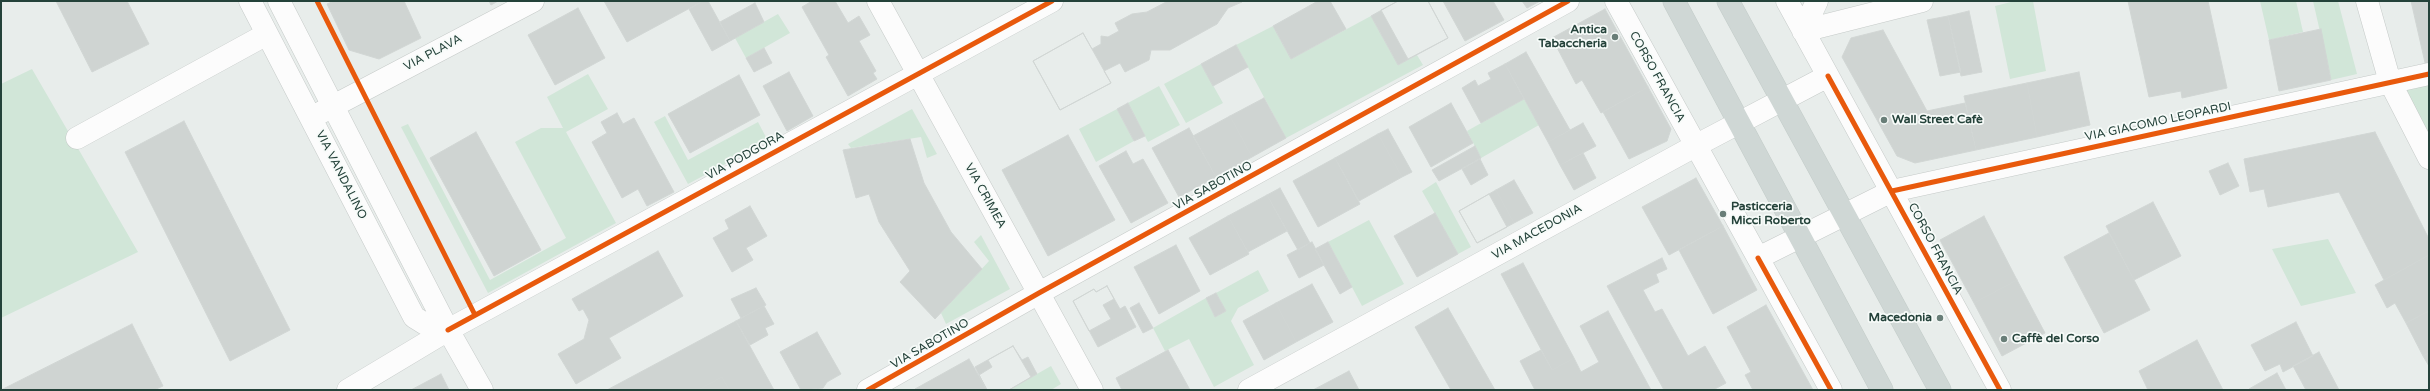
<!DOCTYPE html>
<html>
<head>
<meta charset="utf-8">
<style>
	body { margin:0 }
	#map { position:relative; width:2430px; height:391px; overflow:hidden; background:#e8edeb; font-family:"Varela Round",sans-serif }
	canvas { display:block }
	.frame { position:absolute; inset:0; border:2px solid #24423a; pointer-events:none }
</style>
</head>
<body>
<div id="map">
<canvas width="2430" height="391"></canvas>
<div class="frame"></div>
</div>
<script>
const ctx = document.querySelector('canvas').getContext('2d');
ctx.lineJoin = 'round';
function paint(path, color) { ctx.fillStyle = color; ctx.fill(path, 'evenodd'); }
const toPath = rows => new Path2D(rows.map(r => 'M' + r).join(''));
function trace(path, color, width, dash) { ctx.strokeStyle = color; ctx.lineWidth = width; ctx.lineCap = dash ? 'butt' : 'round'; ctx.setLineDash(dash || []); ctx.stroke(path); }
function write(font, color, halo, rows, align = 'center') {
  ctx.font = font + ' "Varela Round",sans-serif'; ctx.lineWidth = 3.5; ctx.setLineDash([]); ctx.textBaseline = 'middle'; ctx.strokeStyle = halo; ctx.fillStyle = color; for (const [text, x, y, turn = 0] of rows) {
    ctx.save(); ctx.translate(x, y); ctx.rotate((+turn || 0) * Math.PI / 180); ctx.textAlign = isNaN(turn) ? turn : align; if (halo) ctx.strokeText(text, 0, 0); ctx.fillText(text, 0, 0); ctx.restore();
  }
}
paint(toPath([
	[2015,1,2033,1,2046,71,2010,79,1995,6],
	[2260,1,2296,1,2303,32,2269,40],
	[2313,1,2338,1,2357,74,2331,80],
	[778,14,790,33,746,58,735,38],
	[1371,16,1398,65,1417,55,1423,65,1286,138,1236,45,1273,26,1291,59],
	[1201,64,1223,103,1186,123,1164,84],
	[32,69,138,252,1,318,1,84],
	[588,74,608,109,566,132,616,223,488,293,401,127,408,124,490,280,566,238,515,142,541,128,563,128,547,97],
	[2429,74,2429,158,2390,82],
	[1159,86,1180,125,1148,142,1128,103],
	[1524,99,1539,125,1481,158,1467,131],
	[912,109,937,154,927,158,921,137,851,148,848,144],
	[1117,109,1134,141,1096,162,1079,129],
	[665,116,688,160,758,122,768,141,688,184,654,122],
	[1436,182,1471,247,1458,254,1422,191],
	[1369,220,1404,284,1362,306,1328,242],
	[981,235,1010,289,946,324,941,313,989,261,974,242],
	[2328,239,2356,293,2301,306,2272,249],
	[1258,270,1269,291,1238,308,1231,321,1254,365,1214,387,1189,339,1165,351,1153,328,1206,298,1215,317,1226,311,1216,293],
	[1051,366,1061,384,1051,390,1009,390]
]), '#d1e6d8');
const building = toPath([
	[56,1,127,1,149,44,92,72,56,1],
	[334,1,404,1,421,38,379,59,349,50,327,4,334,1],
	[489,1,498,1,491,5,489,1],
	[604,1,703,1,627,42,604,1],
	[703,1,708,1,730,41,712,51,689,9,703,1],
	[812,1,835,1,848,23,859,16,870,35,859,41,876,71,873,73,877,79,848,96,826,57,829,55,802,7,812,1],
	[1168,1,1242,2,1228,8,1217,24,1170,50,1151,50,1149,60,1125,72,1120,63,1104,71,1111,83,1060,110,1033,61,1083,33,1092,49,1101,44,1101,36,1108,37,1119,31,1115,23,1132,14,1147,12,1168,1],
	[1318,1,1330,1,1346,29,1291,59,1273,26,1318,1],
	[1398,1,1428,1,1448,38,1398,65,1371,16,1398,1],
	[1398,1,1428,1,1448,38,1408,59,1381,10,1398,1],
	[1443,1,1493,1,1504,20,1465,41,1443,1],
	[1522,1,1540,1,1527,8,1522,1],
	[2128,1,2208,1,2227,88,2182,98,2181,91,2149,97,2128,1],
	[2411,1,2429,1,2429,67,2426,67,2411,1],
	[755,3,764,22,730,41,720,22,755,3],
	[578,8,605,58,555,85,528,35,578,8],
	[1605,9,1648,87,1601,113,1582,80,1576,84,1552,38,1605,9],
	[1969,11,1982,72,1961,76,1948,16,1969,11],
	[1948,16,1961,72,1940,76,1927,20,1948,16],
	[2321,29,2331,80,2279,91,2269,40,2321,29],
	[1883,30,1927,111,1965,103,1976,150,1915,163,1897,156,1842,57,1851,38,1883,30],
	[1083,33,1111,83,1060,110,1033,61,1083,33],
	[1236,45,1248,67,1213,86,1201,64,1236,45],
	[764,48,772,63,754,72,746,58,764,48],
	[1526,52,1570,130,1548,142,1505,64,1526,52],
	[1505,64,1524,99,1481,123,1462,88,1475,80,1478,86,1491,79,1488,73,1505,64],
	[789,72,813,116,787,131,763,86,789,72],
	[2079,72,2090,125,2037,137,2027,83,2079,72],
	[739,75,760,115,690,153,668,114,739,75],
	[2027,83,2037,137,1976,150,1964,96,2027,83],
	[1648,87,1671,129,1667,141,1629,159,1603,112,1648,87],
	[1264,98,1286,138,1252,157,1230,116,1264,98],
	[1128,103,1145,136,1134,141,1117,109,1128,103],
	[1451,103,1473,143,1431,167,1409,127,1451,103],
	[617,113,623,124,634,118,674,192,647,206,638,189,622,198,592,142,607,133,601,122,617,113],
	[1230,116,1252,157,1216,177,1193,136,1230,116],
	[184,121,290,330,230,361,125,152,184,121],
	[1583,123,1596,146,1560,165,1548,142,1583,123],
	[1189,128,1216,177,1179,197,1152,148,1189,128],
	[1388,129,1412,172,1402,177,1378,134,1388,129],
	[476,132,541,250,494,276,430,158,476,132],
	[2375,132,2429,239,2429,255,2384,280,2339,192,2268,207,2264,189,2250,192,2244,159,2375,132],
	[1378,134,1402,177,1359,201,1335,158,1378,134],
	[1068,135,1115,220,1048,256,1002,170,1068,135],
	[910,139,924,183,951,232,982,269,935,319,900,282,910,271,879,222,869,194,856,198,843,150,910,139],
	[1475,146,1481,158,1439,181,1432,170,1475,146],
	[1126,151,1133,164,1143,159,1168,203,1131,223,1099,166,1126,151],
	[1583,153,1596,178,1574,190,1560,165,1583,153],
	[1335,158,1360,204,1318,227,1293,181,1335,158],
	[1480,159,1488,175,1471,185,1462,169,1480,159],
	[2228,163,2239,186,2220,195,2209,171,2228,163],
	[1696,178,1723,226,1669,255,1642,207,1696,178],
	[1514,180,1533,213,1514,223,1496,190,1514,180],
	[1280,188,1310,243,1298,250,1267,195,1280,188],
	[1496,190,1514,223,1477,243,1459,211,1496,190],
	[1489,194,1507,227,1477,243,1459,211,1489,194],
	[1267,195,1287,231,1248,252,1228,216,1267,195],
	[2153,202,2181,256,2134,280,2106,226,2153,202],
	[750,206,767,236,746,248,753,260,732,272,713,238,729,229,725,220,750,206],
	[1435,213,1458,254,1417,277,1394,236,1435,213],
	[1228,216,1249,254,1210,275,1189,238,1228,216],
	[1984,216,2017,280,1974,303,1940,240,1984,216],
	[1723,226,1757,290,1713,314,1679,250,1723,226],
	[2109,233,2150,310,2104,333,2064,257,2109,233],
	[1312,242,1324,265,1299,278,1287,255,1312,242],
	[1328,242,1352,287,1340,294,1315,249,1328,242],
	[1176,245,1200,291,1159,314,1134,267,1176,245],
	[658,251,683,296,609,338,621,358,576,384,558,354,584,339,589,320,583,309,579,311,572,299,658,251],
	[2429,255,2429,311,2406,323,2395,303,2387,308,2375,285,2429,255],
	[1662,258,1667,269,1656,274,1659,282,1643,290,1655,312,1662,309,1688,356,1705,346,1726,383,1713,390,1664,390,1607,286,1662,258],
	[1523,263,1574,358,1552,370,1501,274,1523,263],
	[2017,280,2045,333,2002,356,1974,303,2017,280],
	[1312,284,1333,322,1296,342,1276,303,1312,284],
	[1107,286,1120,309,1125,306,1136,327,1098,347,1073,301,1094,289,1096,292,1107,286],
	[1107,286,1114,299,1103,305,1111,319,1089,331,1073,301,1094,289,1096,292,1107,286],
	[756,288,766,305,741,318,731,299,756,288],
	[1216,293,1226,311,1215,317,1206,298,1216,293],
	[1139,303,1153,328,1143,333,1130,308,1139,303],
	[1276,303,1296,342,1264,360,1243,321,1276,303],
	[1766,305,1813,390,1753,390,1745,375,1751,372,1727,327,1766,305],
	[764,306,774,324,765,328,768,335,750,345,736,321,764,306],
	[1448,308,1495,390,1451,390,1415,327,1448,308],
	[1608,311,1651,390,1535,390,1520,361,1541,350,1552,370,1574,358,1581,372,1599,362,1580,326,1608,311],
	[2429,311,2429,353,2423,356,2406,323,2429,311],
	[736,321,774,390,729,390,722,377,698,390,607,390,736,321],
	[2296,322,2313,356,2283,372,2280,364,2265,371,2251,345,2296,322],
	[132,324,163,386,154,390,1,390,132,324],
	[817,332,841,374,827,382,823,388,801,390,780,352,817,332],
	[2197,340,2223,390,2148,390,2139,371,2197,340],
	[1013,346,1031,377,1009,390,987,390,979,375,992,367,988,360,1013,346],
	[1013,346,1022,360,1028,357,1037,374,1009,390,987,390,975,367,1013,346],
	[1168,350,1190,390,1122,390,1116,378,1168,350],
	[2319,352,2339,390,2306,390,2293,366,2319,352],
	[2429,353,2429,366,2423,356,2429,353],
	[969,359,987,390,915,390,915,389,969,359],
	[1349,371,1359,390,1313,390,1349,371],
	[2277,373,2286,390,2250,390,2249,389,2277,373],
	[441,374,449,390,411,390,441,374],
	[722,377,729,390,698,390,722,377]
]);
paint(building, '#cfd4d2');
trace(building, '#d1d6d4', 1);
const minor = toPath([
	[250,1,414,317,430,327,448,330],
	[279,1,448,330,482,390],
	[878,1,1092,390],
	[1616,1,1831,390],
	[1787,1,2000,390],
	[2367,1,2390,82,2429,158],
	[1803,31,1922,1],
	[1803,31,1817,1],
	[320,113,533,1],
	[77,138,267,34],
	[1758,258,1892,191,2429,74],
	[348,390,448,330,1052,1],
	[868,390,1039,293,1568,1],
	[1249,390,1695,146,1828,76]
]);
const major = toPath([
	[1674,1,1882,390],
	[1728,1,1940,390]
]);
trace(minor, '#c5cac8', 23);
trace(major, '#c3ccc9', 23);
trace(minor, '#fcfcfc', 22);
trace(major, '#cfd7d5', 22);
trace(toPath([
	[317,1,475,315],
	[1828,76,2000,390],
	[1892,191,2429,74],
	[1758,258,1831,390],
	[448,330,1052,1],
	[868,390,1039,293,1568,1]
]), '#e8590c', 5);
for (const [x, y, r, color] of [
	[1615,37,4,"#697e78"],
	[1884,120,4,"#697e78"],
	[1723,214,4,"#697e78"],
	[1940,318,4,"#697e78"],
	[2004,339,4,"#697e78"]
]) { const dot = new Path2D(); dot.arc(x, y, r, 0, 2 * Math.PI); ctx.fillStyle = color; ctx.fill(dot); trace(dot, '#f7fbf9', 1.5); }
write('bold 12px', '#24423a', '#f7fbf9', [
	["Antica",1607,30,"right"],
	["Tabaccheria",1607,44,"right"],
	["Wall Street Cafè",1892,120],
	["Pasticceria",1731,207],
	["Micci Roberto",1731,221],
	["Macedonia",1932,318,"right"],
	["Caffè del Corso",2012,339]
], 'left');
write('12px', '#24423a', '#f7fbf9', [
	["VIA PLAVA",433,53,-28],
	["CORSO FRANCIA",1657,77,61],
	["VIA GIACOMO LEOPARDI",2158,122,-12],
	["VIA PODGORA",745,156,-29],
	["VIA VANDALINO",341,175,63],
	["VIA SABOTINO",1213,186,-29],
	["VIA CRIMEA",985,196,61],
	["VIA MACEDONIA",1537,232,-29],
	["CORSO FRANCIA",1935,249,62],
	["VIA SABOTINO",930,344,-30]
]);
</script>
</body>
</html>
